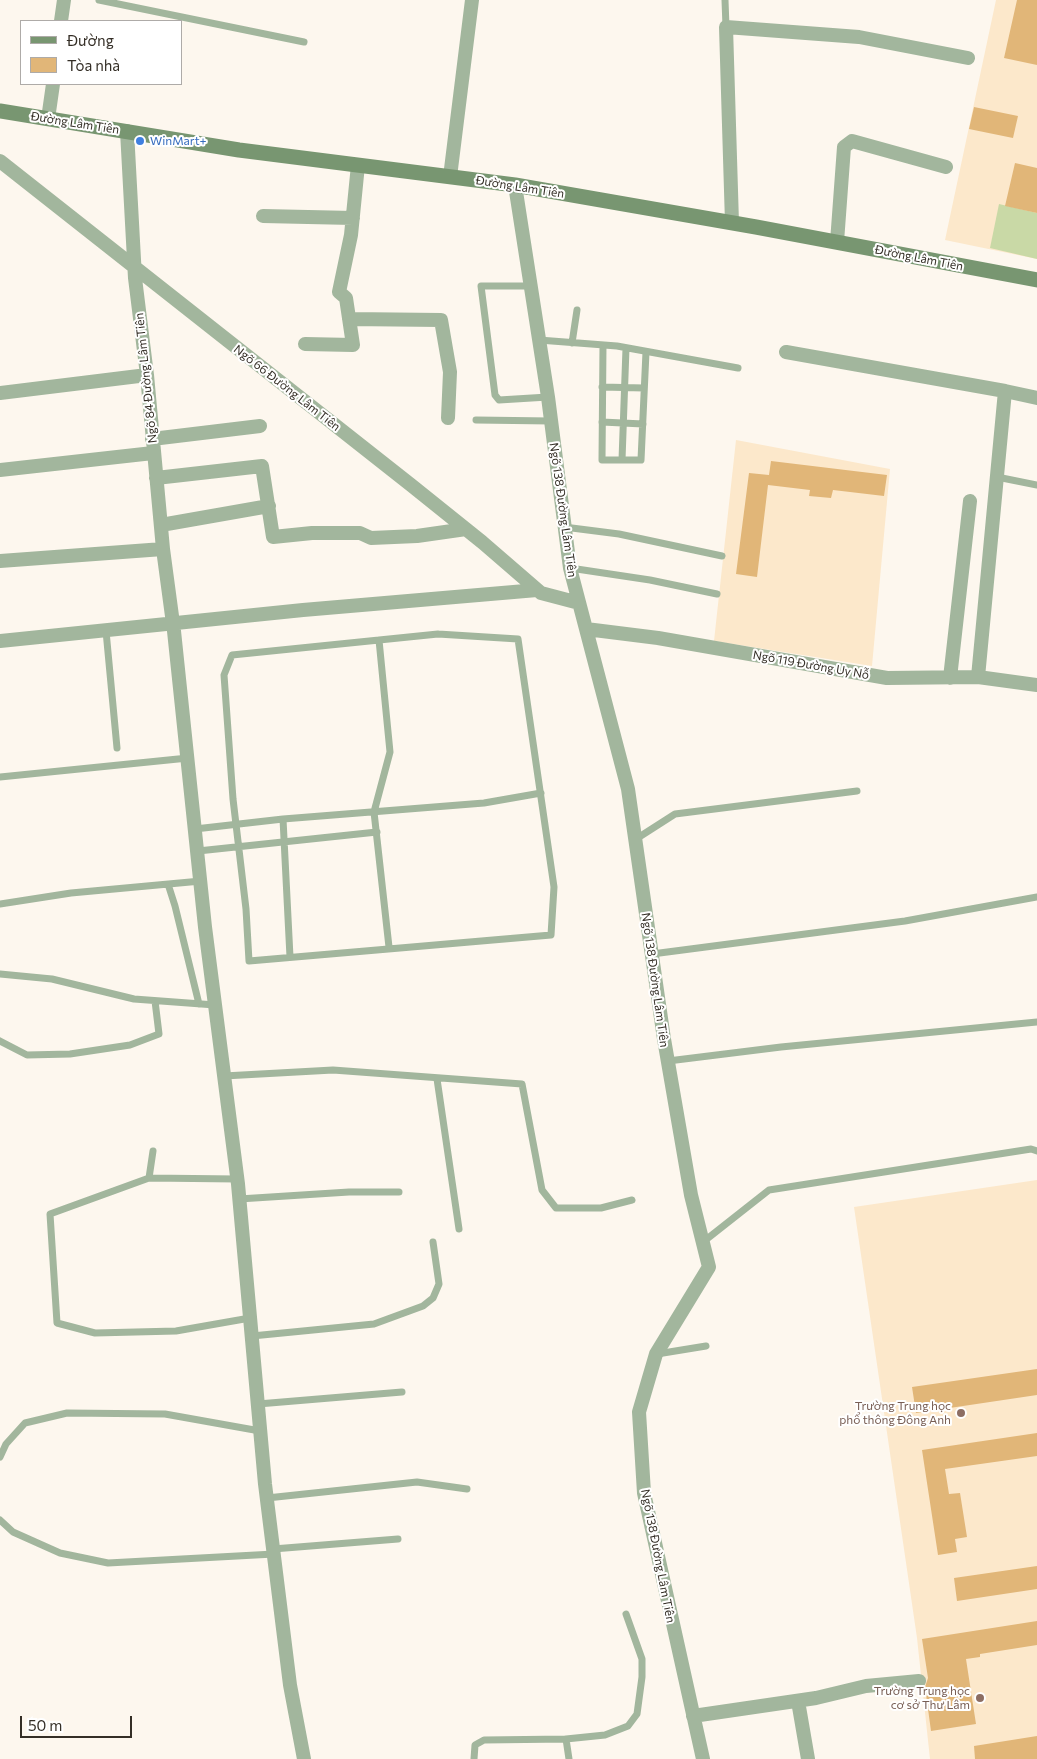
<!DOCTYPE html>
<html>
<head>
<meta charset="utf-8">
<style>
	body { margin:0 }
	#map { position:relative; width:1037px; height:1759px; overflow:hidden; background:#fdf7ee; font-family:Commissioner,sans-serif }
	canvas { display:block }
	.legend { position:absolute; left:20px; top:20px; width:162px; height:65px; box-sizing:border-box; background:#fff; border:1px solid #aeaba8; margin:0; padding:6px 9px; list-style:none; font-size:15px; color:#342e26 }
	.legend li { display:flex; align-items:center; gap:10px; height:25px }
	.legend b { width:25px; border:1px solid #aeaba8 }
	.scale { position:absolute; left:20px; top:1716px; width:112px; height:22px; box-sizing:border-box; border:2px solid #342e26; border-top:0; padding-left:6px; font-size:15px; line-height:18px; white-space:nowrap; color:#342e26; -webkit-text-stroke:4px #fff; paint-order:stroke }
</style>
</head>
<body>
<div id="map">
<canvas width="1037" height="1759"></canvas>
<ul class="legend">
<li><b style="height:6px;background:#789671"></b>Đường</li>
<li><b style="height:14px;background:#e1b678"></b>Tòa nhà</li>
</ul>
<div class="scale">50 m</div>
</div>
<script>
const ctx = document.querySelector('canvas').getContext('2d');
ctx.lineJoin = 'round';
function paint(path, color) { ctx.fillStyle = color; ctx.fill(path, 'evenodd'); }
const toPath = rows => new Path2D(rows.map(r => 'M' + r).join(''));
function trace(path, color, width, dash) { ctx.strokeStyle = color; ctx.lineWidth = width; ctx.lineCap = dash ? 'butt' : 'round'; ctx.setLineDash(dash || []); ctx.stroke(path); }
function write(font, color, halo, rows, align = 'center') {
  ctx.font = font + ' Commissioner,sans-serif'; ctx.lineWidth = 4; ctx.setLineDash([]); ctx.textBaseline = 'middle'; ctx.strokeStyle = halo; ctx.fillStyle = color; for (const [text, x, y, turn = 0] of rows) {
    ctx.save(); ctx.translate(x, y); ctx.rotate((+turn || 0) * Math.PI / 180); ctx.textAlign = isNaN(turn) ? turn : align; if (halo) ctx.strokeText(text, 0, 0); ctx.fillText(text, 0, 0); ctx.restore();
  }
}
paint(toPath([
	[996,0,1037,0,1037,259,945,240],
	[736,440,890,469,872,666,714,641],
	[1037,1180,1037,1759,930,1759,917,1638,854,1207]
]), '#fce8cb');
paint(toPath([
	[999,204,1037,213,1037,259,990,248]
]), '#c9d9a6');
paint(toPath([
	[1017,0,1037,0,1037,65,1004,58],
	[974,107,1018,116,1013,138,969,129],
	[1015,163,1037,168,1037,213,1005,206],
	[771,461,887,475,884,496,833,490,831,498,809,496,810,490,768,485,757,577,736,574,749,473,769,475],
	[1037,1369,1037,1395,916,1413,912,1387],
	[1037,1433,1037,1456,945,1469,949,1494,960,1493,967,1537,955,1539,957,1552,938,1555,922,1450],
	[1037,1566,1037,1589,957,1601,954,1578],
	[1037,1621,1037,1645,980,1654,980,1657,966,1659,976,1724,931,1731,925,1687,928,1678,922,1639],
	[1037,1736,1037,1759,975,1759,974,1746]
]), '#e1b678');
trace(toPath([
	[99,0,304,42],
	[725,0,726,27],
	[531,286,481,286,495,395,499,400,548,397],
	[539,340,617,346,738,368],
	[572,343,577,310],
	[603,345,602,460,641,460,646,352],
	[602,387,644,388],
	[476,420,551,421],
	[602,422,643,424],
	[622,460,626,348],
	[997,477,1037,485],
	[564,527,619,534,722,556],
	[570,568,650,580,717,594],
	[106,631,117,748],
	[438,634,518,639,554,887,551,935,249,961,246,909,233,799,224,675,232,655,438,634],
	[379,640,390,752,374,812,389,947],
	[0,777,188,758],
	[283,819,290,957],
	[195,829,283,819,484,803,541,793],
	[636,839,675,814,857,791],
	[198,851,377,832],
	[168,884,175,906,199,1004],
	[0,904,71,893,201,881],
	[652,954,905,921,1037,897],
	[0,974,52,979,134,999,215,1005],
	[0,1041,27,1055,70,1054,130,1045,159,1034,155,1001],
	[668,1061,781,1047,1037,1022],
	[224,1076,333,1070,522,1084,542,1190,556,1208,601,1208,632,1200],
	[437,1079,459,1229],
	[149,1178,153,1151],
	[237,1179,149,1178,50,1214,57,1323,95,1333,176,1331,250,1318],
	[239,1199,349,1192,399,1192],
	[703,1242,769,1190,1031,1149,1037,1151],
	[252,1336,374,1324,423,1306,433,1298,439,1284,433,1242],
	[657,1354,706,1346],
	[258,1404,402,1392],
	[0,1457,6,1444,25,1423,67,1413,165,1414,260,1431],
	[267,1498,417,1482,467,1489],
	[0,1520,13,1532,60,1553,108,1563,274,1554],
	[273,1549,398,1539],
	[566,1739,569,1759],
	[474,1759,475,1745,484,1740,566,1739,605,1735,628,1726,637,1714,642,1677,642,1659,626,1614]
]), '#a2b69d', 7);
trace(toPath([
	[61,21,64,0],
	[48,119,53,84],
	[127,131,135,278,147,375,163,549,174,631,205,927,238,1184,265,1484,290,1685,304,1759],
	[0,161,411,485,482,542,541,593,579,603],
	[450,177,472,0],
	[515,185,548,397,570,568,628,789,664,1039,691,1195,709,1267,656,1354,639,1412,644,1493,703,1759],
	[263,216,353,218],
	[732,223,726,27,859,37,968,58],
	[837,242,844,147,852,141,946,167],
	[349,319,441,320,450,372,448,418],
	[305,344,353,345,346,298,339,292,351,235,358,165],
	[786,352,1005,391],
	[0,393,147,375],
	[152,439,260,426],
	[0,470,153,453],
	[156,478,262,466,273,537,312,533,360,533,371,538,417,536,466,529],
	[161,525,269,506],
	[0,561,163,549],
	[586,629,658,638,887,678,978,677,1037,685],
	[0,641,303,610,537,590],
	[978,677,1005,391,1037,398],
	[950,678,970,501],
	[798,1701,808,1759],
	[693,1716,816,1698,866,1686,919,1681]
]), '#a2b69d', 14);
trace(toPath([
	[0,111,239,150,515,185,756,227,1037,280]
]), '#789671', 15);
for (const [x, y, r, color] of [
	[140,141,5,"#3f7fe0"],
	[961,1413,5,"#8d6e63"],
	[980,1698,5,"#8d6e63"]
]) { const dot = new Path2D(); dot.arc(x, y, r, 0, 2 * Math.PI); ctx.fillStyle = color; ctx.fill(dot); trace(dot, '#fff', 2); }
write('12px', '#342e26', '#fff', [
	["Đường Lâm Tiên",75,123,9],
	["Đường Lâm Tiên",520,187,9],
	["Đường Lâm Tiên",919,258,11],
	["Ngõ 84 Đường Lâm Tiên",146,378,-96],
	["Ngõ 66 Đường Lâm Tiên",287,388,38],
	["Ngõ 138 Đường Lâm Tiên",563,510,82],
	["Ngõ 119 Đường Uy Nỗ",811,665,10],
	["Ngõ 138 Đường Lâm Tiên",655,980,82],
	["Ngõ 138 Đường Lâm Tiên",658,1556,79]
]);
write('12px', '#366cbe', '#fff', [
	["WinMart+",150,141]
], 'left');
write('12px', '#785e54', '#fff', [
	["Trường Trung học",951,1406],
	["phổ thông Đông Anh",951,1420],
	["Trường Trung học",970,1691],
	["cơ sở Thư Lâm",970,1705]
], 'right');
</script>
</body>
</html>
